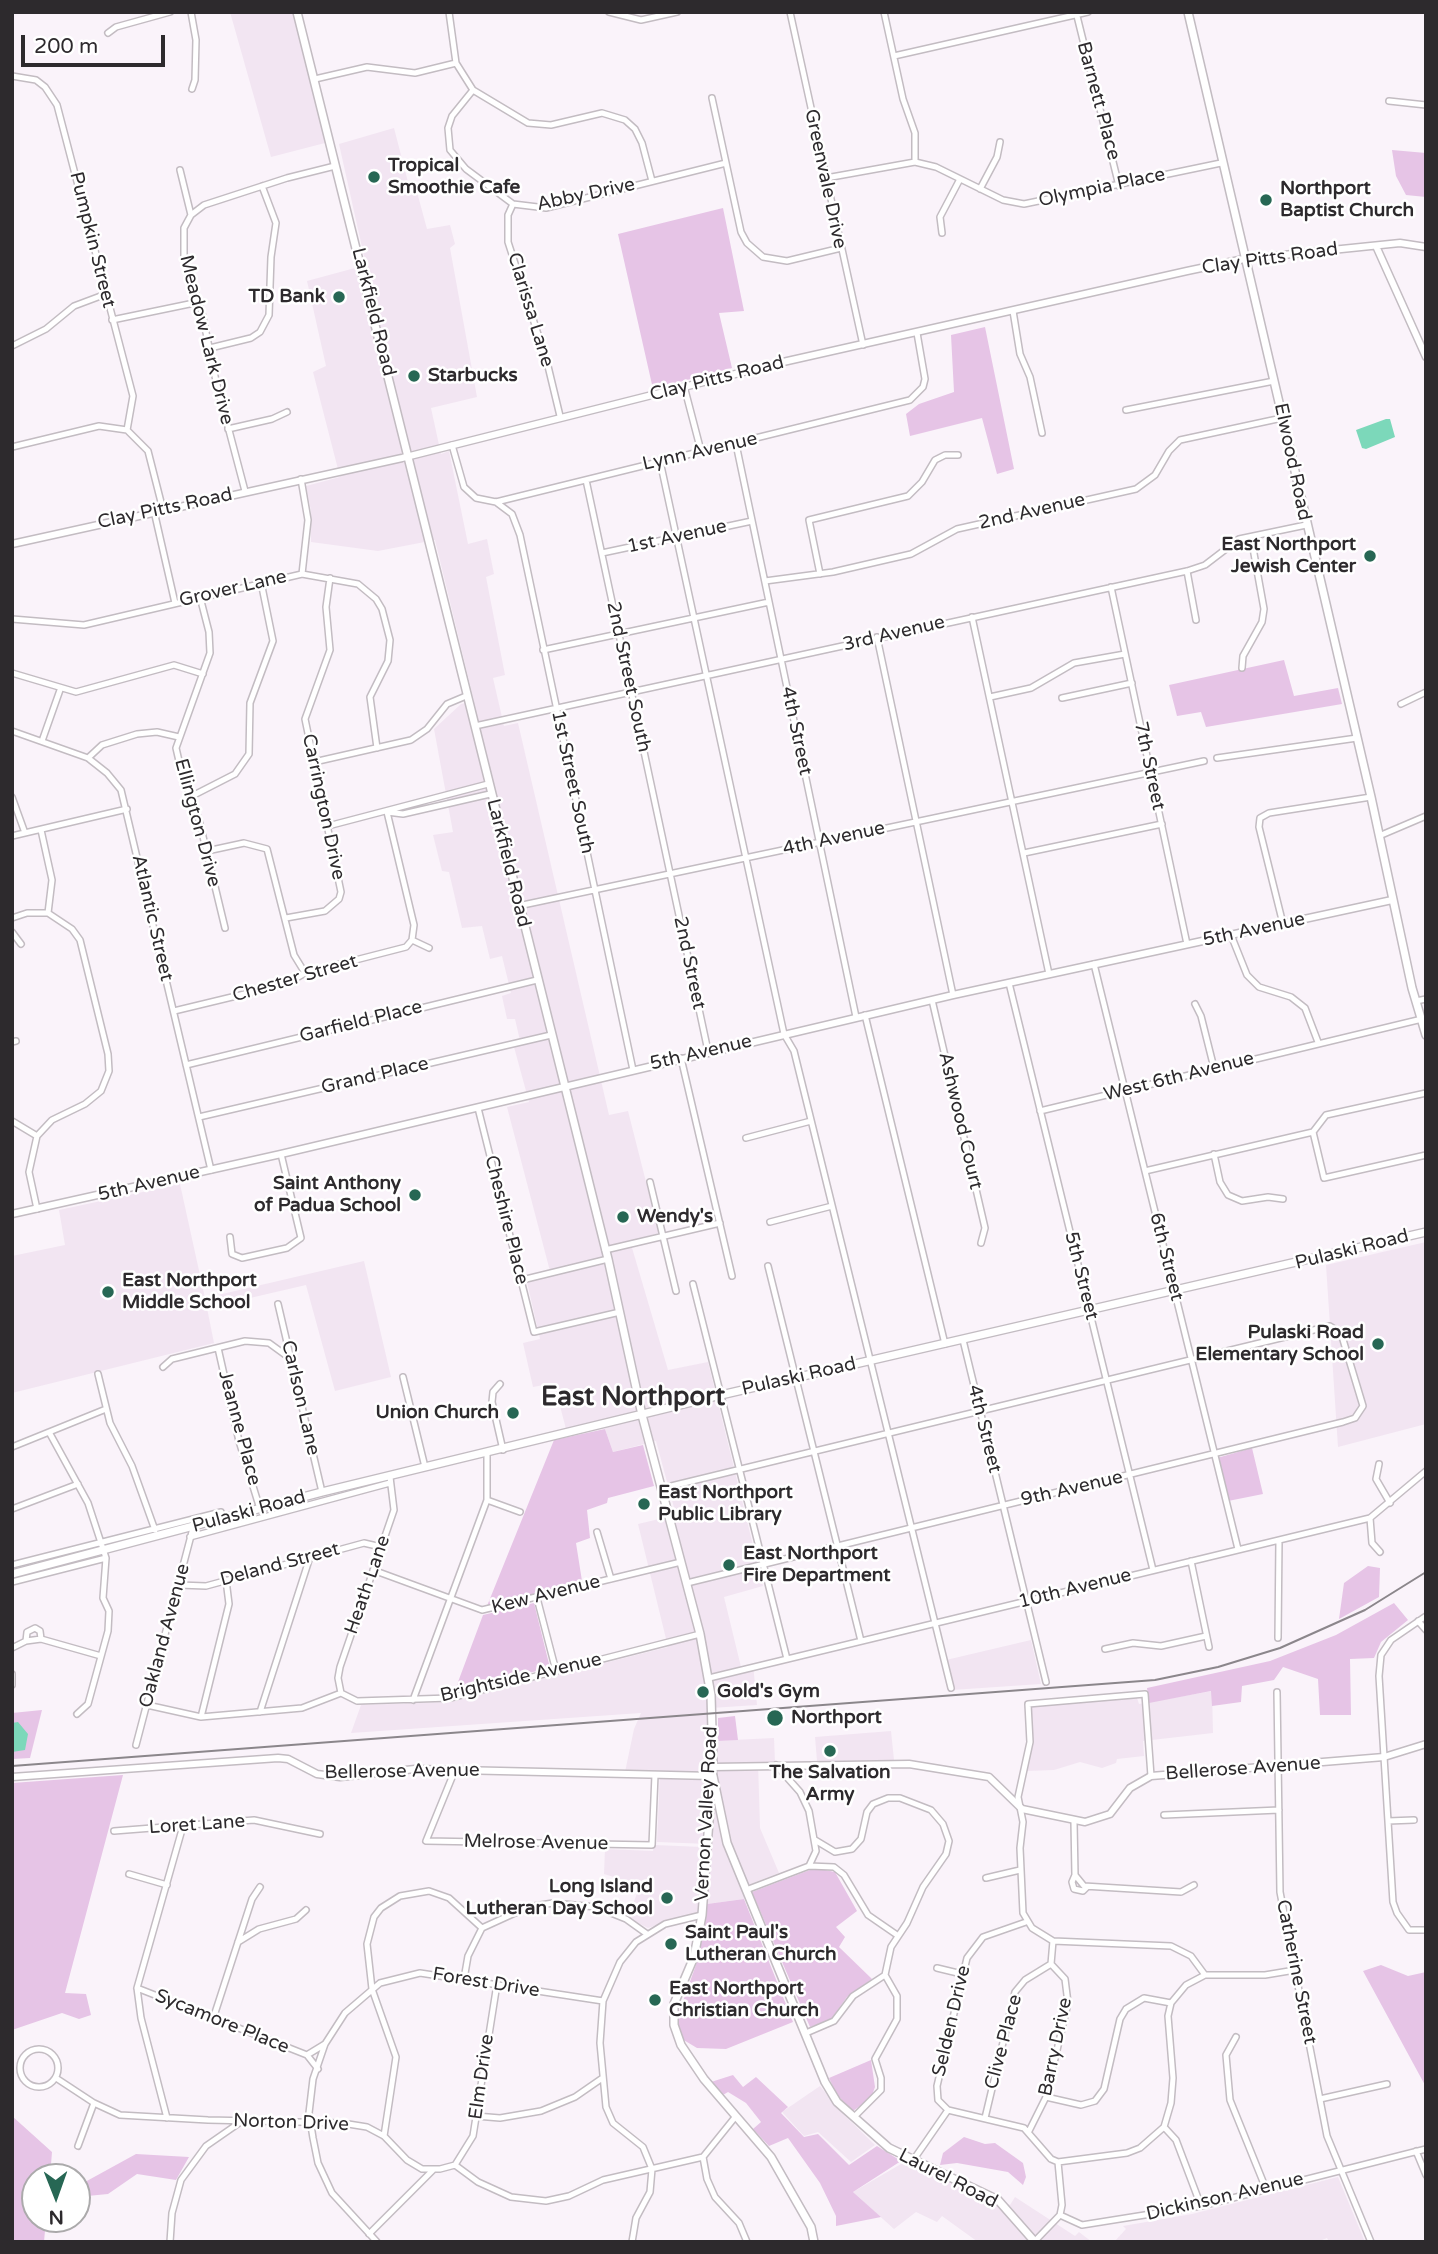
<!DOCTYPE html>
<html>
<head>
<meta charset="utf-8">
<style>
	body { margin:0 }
	#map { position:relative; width:1438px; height:2254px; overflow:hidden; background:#faf3fa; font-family:"Varela Round",sans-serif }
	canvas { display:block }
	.frame { position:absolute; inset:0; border:14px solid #2d2a2d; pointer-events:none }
	.north { position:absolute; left:21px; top:2163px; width:70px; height:70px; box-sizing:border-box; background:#fff; border:2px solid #abaaab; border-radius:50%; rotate:179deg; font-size:19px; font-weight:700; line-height:28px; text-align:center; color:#2d2a2d }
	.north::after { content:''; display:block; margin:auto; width:24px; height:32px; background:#276754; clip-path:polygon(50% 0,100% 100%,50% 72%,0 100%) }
	.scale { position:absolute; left:21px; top:35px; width:144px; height:32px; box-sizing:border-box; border:4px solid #2d2a2d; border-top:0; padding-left:9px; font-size:21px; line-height:24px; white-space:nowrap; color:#2d2a2d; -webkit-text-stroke:5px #fff; paint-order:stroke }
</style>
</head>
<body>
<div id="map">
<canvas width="1438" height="2254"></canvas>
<div class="frame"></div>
<div class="north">N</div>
<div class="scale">200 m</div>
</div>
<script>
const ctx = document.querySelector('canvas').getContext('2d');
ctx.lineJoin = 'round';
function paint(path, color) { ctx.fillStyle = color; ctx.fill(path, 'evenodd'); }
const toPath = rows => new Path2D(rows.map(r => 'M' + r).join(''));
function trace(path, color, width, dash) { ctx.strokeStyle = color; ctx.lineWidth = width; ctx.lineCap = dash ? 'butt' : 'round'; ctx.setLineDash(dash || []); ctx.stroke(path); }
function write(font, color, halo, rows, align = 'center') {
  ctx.font = font + ' "Varela Round",sans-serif'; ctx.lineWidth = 5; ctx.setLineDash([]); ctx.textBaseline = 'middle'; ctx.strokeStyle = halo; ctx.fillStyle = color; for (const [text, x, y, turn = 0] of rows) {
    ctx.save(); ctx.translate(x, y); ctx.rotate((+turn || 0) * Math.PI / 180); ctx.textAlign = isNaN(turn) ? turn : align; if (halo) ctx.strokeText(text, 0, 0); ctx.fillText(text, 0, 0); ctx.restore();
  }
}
paint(toPath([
	[230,12,294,12,325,143,271,157],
	[394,128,408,182,414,181,427,229,450,225,455,244,450,248,477,397,431,408,441,454,449,451,468,544,487,539,494,574,486,577,505,675,493,678,504,726,518,723,609,1115,628,1111,659,1233,630,1241,668,1370,708,1362,763,1586,724,1597,741,1667,753,1664,757,1705,711,1708,712,1741,774,1738,775,1762,758,1762,760,1828,779,1873,748,1885,744,1899,707,1904,709,1844,657,1842,660,1771,625,1772,634,1729,641,1713,351,1733,361,1705,450,1702,668,1647,638,1524,676,1515,656,1441,613,1452,602,1420,566,1429,554,1383,533,1387,523,1343,540,1339,527,1282,551,1275,507,1107,529,1102,514,1047,521,1045,515,1019,507,1019,502,996,511,993,502,956,490,959,482,926,462,928,449,872,442,871,433,835,453,832,434,729,461,704,474,701,435,540,378,551,311,542,311,511,306,486,340,477,313,372,326,366,307,281,366,265,339,144],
	[180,1184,205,1298,364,1261,391,1377,335,1391,306,1285,207,1308,214,1343,12,1393,12,1256,65,1245,59,1210],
	[1426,1242,1426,1424,1338,1447,1326,1265],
	[1031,1640,1041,1684,952,1690,946,1660],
	[1212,1691,1213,1733,1143,1741,1144,1756,1117,1759,1116,1763,1102,1768,1080,1762,1054,1770,1026,1771,1032,1743,1031,1705,1137,1698,1139,1704],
	[891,1731,894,1760,817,1761,815,1737],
	[654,1845,703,1847,698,1912,648,1928,628,1918,640,1885,604,1874,605,1849,653,1851],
	[820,2086,840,2111,875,2145,851,2162,818,2132,804,2136,782,2112],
	[913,2157,1010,2205,1015,2197,1075,2236,1079,2232,1092,2242,978,2242,942,2216,937,2222,916,2212,894,2229,853,2192],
	[1338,2177,1365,2242,1329,2242,1327,2238,1317,2242,1114,2242,1126,2229,1123,2226,1192,2214]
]), '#f2e5f2');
paint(toPath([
	[1392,150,1426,153,1426,197,1406,195,1396,176],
	[723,208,744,311,719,313,732,368,653,389,618,234],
	[985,327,1014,469,997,474,982,418,910,436,906,414,919,404,954,392,951,335],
	[1284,660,1294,696,1338,688,1342,704,1206,727,1201,712,1177,716,1169,685],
	[605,1429,613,1452,643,1445,654,1486,608,1498,607,1503,587,1510,590,1538,576,1543,582,1581,487,1606,554,1440],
	[1252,1448,1263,1494,1228,1501,1217,1458],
	[1368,1566,1380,1568,1379,1597,1339,1619,1344,1583],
	[534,1603,550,1668,455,1690,483,1615],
	[1394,1603,1408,1620,1381,1642,1374,1658,1350,1659,1351,1715,1320,1715,1318,1679,1283,1667,1274,1680,1242,1686,1241,1702,1212,1706,1211,1691,1149,1703,1147,1688,1270,1661,1336,1635],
	[42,1710,30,1758,12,1759,12,1713],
	[735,1716,738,1740,718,1741,718,1718],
	[123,1775,65,1993,86,1994,91,2015,79,2019,62,2013,12,2030,12,1783],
	[815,1868,835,1872,857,1911,836,1927,845,1937,839,1947,872,1979,847,1997,831,2019,810,2027,752,1892],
	[744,1899,793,2022,726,2049,697,2048,682,2039,677,2018,697,1962,707,1904],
	[1381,1965,1408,1976,1426,1972,1426,2087,1363,1971],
	[871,2060,875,2087,871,2098,853,2111,837,2095,829,2078],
	[733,2075,743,2087,756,2077,788,2107,781,2113,804,2137,818,2134,849,2165,877,2146,901,2161,853,2192,881,2217,836,2226,836,2216,820,2183,788,2138,769,2146,753,2129,761,2122,746,2103,728,2092,723,2095,711,2082],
	[12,2116,52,2152,50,2177,35,2177,35,2219,46,2219,44,2242,12,2242],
	[964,2137,985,2144,995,2143,1023,2163,1026,2177,1023,2185,1008,2172,957,2163,940,2165,943,2153],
	[136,2154,189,2157,176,2180,137,2174,108,2194,77,2197,77,2182,85,2182]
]), '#e6c4e6');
paint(toPath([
	[1386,419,1390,419,1395,437,1366,449,1362,448,1356,430],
	[18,1722,28,1734,25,1750,12,1752,12,1723]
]), '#7cd8ba');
const minor = toPath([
	[191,12,196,40,195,80,192,89],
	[449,12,456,63,473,90,528,123,551,125,602,113,625,120,635,129,642,143,652,181],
	[609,12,641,20,677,12],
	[790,12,863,345],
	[884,12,903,99,915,133,915,162],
	[1077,16,1119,186],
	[108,33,116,27,170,12],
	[894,56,1088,12],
	[12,76,36,80,45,87,57,105,133,396,127,430],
	[315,79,367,67,415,73,456,63],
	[473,90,452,116,448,128,450,150,466,169,513,204,546,208,726,163],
	[712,98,741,232,747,243,763,257,787,261,841,248],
	[1389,101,1426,105],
	[180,170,191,215],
	[826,178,915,162,936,167,1003,200,1024,204,1221,163],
	[980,189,997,157,1000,142],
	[513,204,508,215,508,242,547,362,560,416],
	[942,233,940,217,960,179],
	[1013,311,1020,354,1030,377,1042,433],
	[112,320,199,302],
	[12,346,46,329,74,306,106,294],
	[210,348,251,338,260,332,269,315,271,257,276,223,262,186],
	[684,386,701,451],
	[1126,410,1274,381],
	[228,429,272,419,287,412],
	[736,444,856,1017],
	[452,445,464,487,476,498,496,502,910,400,923,387,925,379,917,333],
	[12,447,99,426,127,430,148,451,163,510],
	[660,461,784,1034,794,1051,951,1688],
	[301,479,308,520,302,574],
	[586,480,708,1051],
	[245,491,216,381,202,313,184,259,184,228,191,215,204,205,287,178,335,166],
	[496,502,512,514,520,535,633,1070],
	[154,511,175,603],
	[602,553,752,521],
	[1187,571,1196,620],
	[820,574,809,520,908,496,922,482,935,460,945,455,958,455],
	[765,581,833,572,911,554,957,529,1136,489,1155,475,1169,451,1180,440,1282,418],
	[1111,587,1187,944],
	[200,597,209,632,210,653,176,748,182,774,199,820,225,928],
	[972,617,1049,974],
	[12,619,84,625,302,574,358,584,376,599,382,609,390,640,388,661,370,697,377,748],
	[877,637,953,995],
	[543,650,769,602],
	[1242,668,1243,656,1262,622,1264,609,1251,537],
	[12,673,76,692,174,665,203,674],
	[990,697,1031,688,1074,663,1125,654],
	[1062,698,1132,683],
	[1401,704,1426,692],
	[475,726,1187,571,1205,565,1239,539,1306,525],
	[12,731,88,758,107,773,121,790,211,1170],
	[42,741,60,690],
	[88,758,102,745,137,734,157,732,179,737],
	[1217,758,1357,738],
	[314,762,411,740,427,729,447,704,466,696],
	[192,796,235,774,249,754,250,703,273,641,261,582],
	[12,797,25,833],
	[387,812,403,814,490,794],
	[328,826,488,784],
	[41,830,52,880,48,913],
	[12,836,127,809],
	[1379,836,1426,816],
	[207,851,244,843,267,849,294,955,305,973],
	[1024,853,1162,824],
	[518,906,1204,761],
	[12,918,27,913,48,913,72,929,80,940,108,1054,109,1071,101,1091,85,1104,52,1120,37,1136,29,1172,37,1209],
	[286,918,325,911,339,899,341,892,305,719,330,650,326,607,330,578],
	[1283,924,1259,827,1260,818,1269,813,1371,797],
	[12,932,21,944],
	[1231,935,1247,975,1259,987,1291,997,1305,1008,1318,1042],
	[412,940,429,948],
	[1094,964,1238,1549],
	[1009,983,1153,1570],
	[932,1000,985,1228,981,1243],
	[1416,1001,1426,999],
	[1195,1004,1201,1016,1214,1068],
	[174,1011,286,984,305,973,406,947,412,940,414,925,387,812],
	[865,1015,945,1344],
	[12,1042,16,1041],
	[681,1058,732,1276],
	[186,1065,537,980],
	[478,1108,534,1332,620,1312],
	[1040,1111,1422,1019],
	[199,1117,551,1035],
	[12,1121,37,1136],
	[1313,1132,1324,1178,1426,1155],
	[746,1138,811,1121],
	[1214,1154,1220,1182,1228,1195,1242,1201,1268,1197,1283,1199],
	[1145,1171,1313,1132,1326,1115,1426,1093],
	[650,1182,676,1291],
	[770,1222,832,1206],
	[230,1237,232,1254,242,1258,287,1248,301,1238,281,1154],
	[605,1250,720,1223],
	[768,1266,861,1641],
	[522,1280,608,1259],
	[693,1284,787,1659],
	[278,1304,322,1492],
	[963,1340,1046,1682],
	[218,1348,239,1441,260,1509],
	[163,1367,172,1359,245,1341,269,1343,291,1359],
	[98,1374,110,1423,132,1466,155,1530],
	[403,1377,425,1467],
	[500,1384,493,1392,492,1402,503,1450],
	[49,1432,88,1503,106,1558,103,1598,109,1611,108,1631,88,1704,77,1714],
	[12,1447,106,1409],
	[1379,1464,1376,1479,1390,1503],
	[663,1488,1330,1326,1341,1333,1363,1406,1355,1418,1343,1422,687,1583],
	[487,1500,520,1512],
	[12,1509,78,1484],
	[1370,1518,1372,1543,1380,1552],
	[597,1532,611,1579],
	[190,1537,390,1483],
	[1191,1561,1209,1647],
	[12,1565,221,1512],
	[373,1570,482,1610,681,1562],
	[12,1582,106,1558],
	[179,1585,206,1586,364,1543,381,1547],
	[537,1598,556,1671],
	[1426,1616,1391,1640,1381,1655,1379,1676,1393,1902,1397,1913,1409,1930,1426,1930],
	[1418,1621,1426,1630],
	[1278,1638,1279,1540],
	[26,1641,27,1632,35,1628,40,1631,41,1639],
	[12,1648,26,1641,41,1639,101,1656],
	[1105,1649,1133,1643,1161,1646,1206,1636],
	[12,1674,12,1685],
	[709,1678,1370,1518,1426,1471],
	[1277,1692,1280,1892,1327,2136,1371,2242],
	[341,1693,357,1701,450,1698,700,1634],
	[341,1693,338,1678,340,1667,394,1510,390,1477],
	[413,1700,487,1500,487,1454],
	[147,1705,201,1717,302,1708,341,1693],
	[260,1712,310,1557],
	[201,1717,229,1604,226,1580],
	[136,1745,193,1528],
	[776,1765,800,1792,809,1811,816,1851,809,1866],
	[455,1770,426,1841,652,1845,655,1775],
	[1151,1776,1145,1694,1028,1704,1030,1742,1018,1797,1023,1822,1020,1848,1023,1913,1032,1928,1053,1941,1171,1946,1191,1956,1205,1975],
	[1164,1815,1279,1810],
	[1388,1821,1414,1820],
	[1074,1822,1075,1875,1084,1886,1181,1892,1194,1885],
	[114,1831,254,1820,320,1834],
	[815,1840,835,1852,852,1849,861,1839,867,1812,873,1804,888,1798,900,1798,931,1810,943,1824,949,1841,946,1854,923,1887,907,1923,891,1947,885,1975,897,1996,897,2019,875,2059,881,2078,881,2090,854,2117],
	[129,1874,167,1885],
	[1075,1875,1072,1882,1074,1889,1083,1891,1087,1887],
	[986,1878,1020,1870],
	[746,1890,809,1866,834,1867,844,1875,868,1915,897,1935],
	[238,1942,259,1929,296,1919,306,1910],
	[1051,1964,1053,1941],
	[937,1968,962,1974],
	[464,1979,468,1956,482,1928,528,1907,553,1903,596,1907,626,1919,647,1934],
	[137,1988,307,2055,318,2069],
	[213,2019,252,1899,260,1887],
	[806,2033,834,2021,853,1996,885,1975],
	[1236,2037,1226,2055,1230,2100,1266,2189],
	'20 2068a19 19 0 1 1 38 0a19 19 0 1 1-38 0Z',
	[307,2055,325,2044],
	[56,2078,94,2103,120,2115,208,2120,342,2123,367,2127,384,2136,407,2160,422,2169,440,2169,455,2165,478,2182,511,2197,546,2201,569,2196,603,2180,703,2157,736,2116],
	[1046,2097,1081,2105,1095,2101,1104,2089,1120,2019,1126,2009,1144,1998,1171,2003],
	[1320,2099,1387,2084],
	[948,2110,938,2100,937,2086,967,1958,983,1937,1026,1922],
	[476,2116,500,2118,541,2111,575,2097,601,2079],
	[167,2118,141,2018,137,1988,183,1826],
	[985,2118,1015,1992,1025,1980,1051,1964],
	[1164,2127,1176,2140,1201,2206],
	[1029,2131,1046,2097,1068,2003,1065,1979,1051,1964],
	[384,2136,396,2057,372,1989,367,1944,374,1917,381,1908,400,1896,429,1891,449,1898,482,1928],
	[78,2146,94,2103],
	[1416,2151,1426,2175],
	[703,2157,707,2179,715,2197,739,2223,747,2242],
	[914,2159,948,2110,1024,2128,1051,2159,1058,2162],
	[1058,2162,1127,2153,1140,2148,1164,2127,1171,2103,1173,2078,1168,2016,1171,2003,1186,1985,1205,1975,1265,1975,1295,1970],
	[1058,2162,1062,2205,1060,2215],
	[455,2165,473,2136,497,1984],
	[369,2234,433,2170],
	[170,2242,172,2213,181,2180,206,2146,242,2121],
	[377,2242,332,2193,318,2163,313,2138,309,2113,313,2079,325,2044,345,2013,380,1983,420,1973,603,2001],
	[632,2242,636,2218,650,2192,652,2169,643,2147,613,2123,606,2107,600,2043,603,2001,620,1962,636,1942,665,1924,702,1915],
	[1034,2242,1060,2215,1082,2225,1201,2206,1426,2149]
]);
const tertiary = toPath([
	[1376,246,1426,357],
	[12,544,402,458,783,362,1187,271,1244,259,1400,243,1426,247],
	[12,1214,281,1154,953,995,1392,900],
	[12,1777,278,1758,288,1759,317,1774,340,1777,415,1769,713,1776,713,1767,909,1764,989,1777,1022,1809,1085,1822,1110,1814,1130,1788,1151,1776,1384,1757,1426,1744]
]);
const secondary = toPath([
	[297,12,608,1259,642,1415,700,1634,711,1695,713,1767],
	[1188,12,1371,797,1412,988,1426,1035],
	[12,1574,322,1492,721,1395,1426,1232],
	[713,1776,727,1843,825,2082,837,2102,889,2148,998,2200,1035,2242],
	[712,1780,702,1915,694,1957,674,2004,674,2025,681,2045,704,2079,771,2157,811,2227,814,2242]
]);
trace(minor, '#c3bcc2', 8);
trace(tertiary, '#c3bcc2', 9);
trace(secondary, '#c3bcc2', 10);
trace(minor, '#fff', 5);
trace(tertiary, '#fff', 6);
trace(secondary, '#fff', 7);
trace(toPath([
	[12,1766,1155,1680,1218,1667,1280,1648,1365,1610,1426,1572]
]), '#8b868b', 2);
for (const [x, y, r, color] of [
	[374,177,7,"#276754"],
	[1266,200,7,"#276754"],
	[339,297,7,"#276754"],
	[414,376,7,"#276754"],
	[1370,556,7,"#276754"],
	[415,1195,7,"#276754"],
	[623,1217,7,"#276754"],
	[108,1292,7,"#276754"],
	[1378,1344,7,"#276754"],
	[513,1413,7,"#276754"],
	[644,1504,7,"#276754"],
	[729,1565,7,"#276754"],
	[703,1692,7,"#276754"],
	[775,1718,9,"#276754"],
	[830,1751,7,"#276754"],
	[667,1898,7,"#276754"],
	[671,1944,7,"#276754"],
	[655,2000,7,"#276754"]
]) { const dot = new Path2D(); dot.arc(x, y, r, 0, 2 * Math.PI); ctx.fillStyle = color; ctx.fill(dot); trace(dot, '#fff', 2.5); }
write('19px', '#2d2a2d', '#fff', [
	["Barnett Place",1098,101,75],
	["Greenvale Drive",825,179,78],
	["Olympia Place",1102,188,-12],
	["Abby Drive",586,195,-12],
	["Pumpkin Street",92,240,76],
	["Clay Pitts Road",1270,259,-8],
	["Clarissa Lane",530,310,73],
	["Larkfield Road",373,312,76],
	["Meadow Lark Drive",206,340,76],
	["Clay Pitts Road",717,379,-14],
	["Lynn Avenue",700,452,-13],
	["Elwood Road",1292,462,78],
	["Clay Pitts Road",165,509,-12],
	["2nd Avenue",1032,512,-13],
	["1st Avenue",677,537,-12],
	["Grover Lane",233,589,-13],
	["3rd Avenue",894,634,-13],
	["2nd Street South",628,677,78],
	["4th Street",796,731,78],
	["7th Street",1149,766,78],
	["1st Street South",572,782,78],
	["Carrington Drive",323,807,78],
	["Ellington Drive",197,823,75],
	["4th Avenue",834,839,-12],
	["Larkfield Road",508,863,76],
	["Atlantic Street",152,918,77],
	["5th Avenue",1254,930,-12],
	["2nd Street",689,963,78],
	["Chester Street",295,979,-16],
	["Garfield Place",361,1022,-14],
	["5th Avenue",701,1053,-13],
	["Grand Place",375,1076,-13],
	["West 6th Avenue",1179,1077,-14],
	["Ashwood Court",960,1121,77],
	["5th Avenue",149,1184,-13],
	["Cheshire Place",506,1220,76],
	["Pulaski Road",1352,1250,-14],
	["6th Street",1166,1257,76],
	["5th Street",1081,1276,76],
	["Pulaski Road",799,1377,-13],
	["Carlson Lane",300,1398,77],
	["Jeanne Place",239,1428,75],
	["4th Street",984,1429,76],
	["9th Avenue",1072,1489,-13],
	["Pulaski Road",249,1512,-15],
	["Deland Street",280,1565,-15],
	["Heath Lane",368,1585,-71],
	["10th Avenue",1075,1589,-14],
	["Kew Avenue",546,1595,-14],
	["Oakland Avenue",165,1636,-75],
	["Brightside Avenue",521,1678,-13],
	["Bellerose Avenue",1243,1769,-4],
	["Bellerose Avenue",402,1772,-1],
	["Vernon Valley Road",707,1814,-87],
	["Loret Lane",197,1825,-4],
	["Melrose Avenue",536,1843,1],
	["Catherine Street",1296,1972,79],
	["Forest Drive",486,1983,9],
	["Selden Drive",952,2021,-77],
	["Sycamore Place",222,2022,22],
	["Clive Place",1004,2042,-75],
	["Barry Drive",1056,2047,-78],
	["Elm Drive",482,2077,-82],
	["Norton Drive",291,2123,2],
	["Laurel Road",948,2179,27],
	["Dickinson Avenue",1225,2197,-13]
]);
write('bold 19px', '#2d2a2d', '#fff', [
	["Tropical",388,166],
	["Smoothie Cafe",388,188],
	["Northport",1280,189],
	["Baptist Church",1280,211],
	["TD Bank",325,297,"right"],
	["Starbucks",428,376],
	["East Northport",1356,545,"right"],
	["Jewish Center",1356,567,"right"],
	["Saint Anthony",401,1184,"right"],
	["of Padua School",401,1206,"right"],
	["Wendy's",637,1217],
	["East Northport",122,1281],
	["Middle School",122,1303],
	["Pulaski Road",1364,1333,"right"],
	["Elementary School",1364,1355,"right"],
	["Union Church",499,1413,"right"],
	["East Northport",658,1493],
	["Public Library",658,1515],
	["East Northport",743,1554],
	["Fire Department",743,1576],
	["Gold's Gym",717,1692],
	["Northport",791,1718],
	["The Salvation",830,1773,"center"],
	["Army",830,1795,"center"],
	["Long Island",653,1887,"right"],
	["Lutheran Day School",653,1909,"right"],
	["Saint Paul's",685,1933],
	["Lutheran Church",685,1955],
	["East Northport",669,1989],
	["Christian Church",669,2011]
], 'left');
write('bold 26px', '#2d2a2d', '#fff', [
	["East Northport",633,1398]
]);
</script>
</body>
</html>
